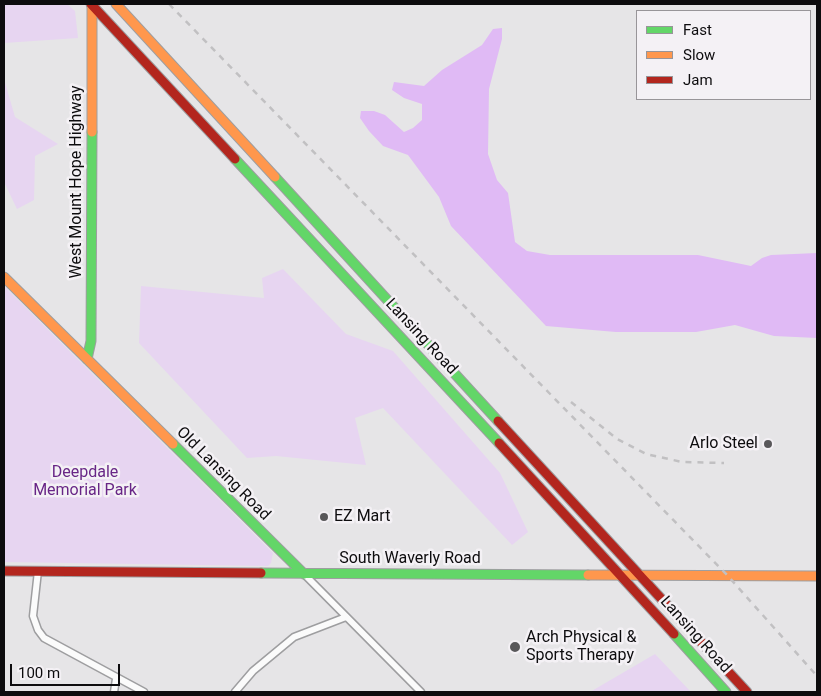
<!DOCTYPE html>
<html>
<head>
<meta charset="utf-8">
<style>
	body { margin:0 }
	#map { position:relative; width:821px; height:696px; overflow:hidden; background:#e6e5e7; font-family:Roboto,sans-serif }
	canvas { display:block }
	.frame { position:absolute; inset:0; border:5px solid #0d0c0e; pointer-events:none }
	.legend { position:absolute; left:636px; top:10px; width:175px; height:90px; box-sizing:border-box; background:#f4f1f5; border:1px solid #989599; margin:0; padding:6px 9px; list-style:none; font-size:15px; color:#0d0c0e }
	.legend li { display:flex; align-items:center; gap:10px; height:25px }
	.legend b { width:25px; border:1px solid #989599 }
	.scale { position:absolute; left:10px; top:664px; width:110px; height:22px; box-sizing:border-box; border:2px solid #0d0c0e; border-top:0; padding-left:6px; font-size:15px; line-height:18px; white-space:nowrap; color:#0d0c0e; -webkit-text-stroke:4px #f4f1f5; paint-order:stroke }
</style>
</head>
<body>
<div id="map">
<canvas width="821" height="696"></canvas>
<div class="frame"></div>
<ul class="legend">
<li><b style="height:6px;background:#63d668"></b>Fast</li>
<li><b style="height:6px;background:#ff974d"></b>Slow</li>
<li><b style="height:6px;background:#b3261e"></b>Jam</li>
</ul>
<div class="scale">100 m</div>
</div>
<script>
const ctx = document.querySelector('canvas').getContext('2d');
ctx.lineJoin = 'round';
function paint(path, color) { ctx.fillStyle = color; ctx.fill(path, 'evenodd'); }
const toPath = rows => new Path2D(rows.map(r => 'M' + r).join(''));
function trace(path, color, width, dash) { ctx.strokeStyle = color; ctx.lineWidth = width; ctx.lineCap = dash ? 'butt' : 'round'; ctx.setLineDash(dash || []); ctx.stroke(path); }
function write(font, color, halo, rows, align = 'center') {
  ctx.font = font + ' Roboto,sans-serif'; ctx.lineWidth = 5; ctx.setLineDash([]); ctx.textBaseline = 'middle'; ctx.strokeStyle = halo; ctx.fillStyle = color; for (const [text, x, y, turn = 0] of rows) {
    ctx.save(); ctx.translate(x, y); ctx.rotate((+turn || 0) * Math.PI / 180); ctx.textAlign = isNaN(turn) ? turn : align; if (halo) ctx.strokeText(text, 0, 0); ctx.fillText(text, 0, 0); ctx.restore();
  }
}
paint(toPath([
	[4,4,67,4,75,11,78,38,4,43],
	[4,79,15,117,58,144,35,156,34,200,17,209,4,182],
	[283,269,346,334,393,351,500,473,528,532,512,545,383,408,355,418,366,465,276,456,247,458,139,343,141,286,264,298,262,278],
	[4,286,273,553,271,563,268,566,4,562],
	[655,654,691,692,590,692]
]), '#e7d5f1');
paint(toPath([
	[502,28,502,39,489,89,488,154,497,180,508,193,515,242,527,251,550,255,698,255,751,266,762,258,771,255,817,253,817,338,774,336,735,325,696,332,616,332,546,326,451,226,439,197,408,155,383,146,369,131,360,118,361,111,374,111,385,115,404,132,413,128,422,120,422,104,404,98,392,90,394,82,424,86,442,70,482,45,493,29]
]), '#e0baf5');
const street = toPath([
	[38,571,33,616,38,630,44,638,144,692],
	[304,574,421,692],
	[114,692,116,679],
	[235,692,253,671,294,637,346,617]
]);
const fast = toPath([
	[235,159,499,443],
	[275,177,498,421],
	[87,359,91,341,92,132],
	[173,444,304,574],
	[261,573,588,575],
	[674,634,726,692]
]);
const slow = toPath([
	[116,4,275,177],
	[92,132,92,4],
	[4,277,173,444],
	[588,575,817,576]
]);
const jam = toPath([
	[91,4,235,159],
	[498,421,747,692],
	[499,443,674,634],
	[4,571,261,573]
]);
trace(street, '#9e9ea0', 9);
trace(fast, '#9e9ea0', 11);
trace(slow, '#9e9ea0', 11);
trace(jam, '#9e9ea0', 11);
trace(street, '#fbfbfb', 6);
trace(fast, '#63d668', 9);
trace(slow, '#ff974d', 9);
trace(jam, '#b3261e', 9);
trace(toPath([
	[169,4,727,575,817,676],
	[571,402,617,439,646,454,682,462,724,463]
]), '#c1c0c2', 2.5, [6, 6]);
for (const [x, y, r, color] of [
	[768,444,5,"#59585a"],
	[324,517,5,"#59585a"],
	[515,647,6,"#59585a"]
]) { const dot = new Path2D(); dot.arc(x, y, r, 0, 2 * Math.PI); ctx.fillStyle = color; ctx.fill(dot); trace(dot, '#f4f1f5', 2); }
write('16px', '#0d0c0e', '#f4f1f5', [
	["West Mount Hope Highway",77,182,-90],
	["Lansing Road",421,337,47],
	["Old Lansing Road",223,474,45],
	["South Waverly Road",410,559],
	["Lansing Road",695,635,48]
]);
write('16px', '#0d0c0e', '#f4f1f5', [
	["Arlo Steel",758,444,"right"],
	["EZ Mart",334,517],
	["Arch Physical &",526,638],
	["Sports Therapy",526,656]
], 'left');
write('16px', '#682686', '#f4f1f5', [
	["Deepdale",85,473],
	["Memorial Park",85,491]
]);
</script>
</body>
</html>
